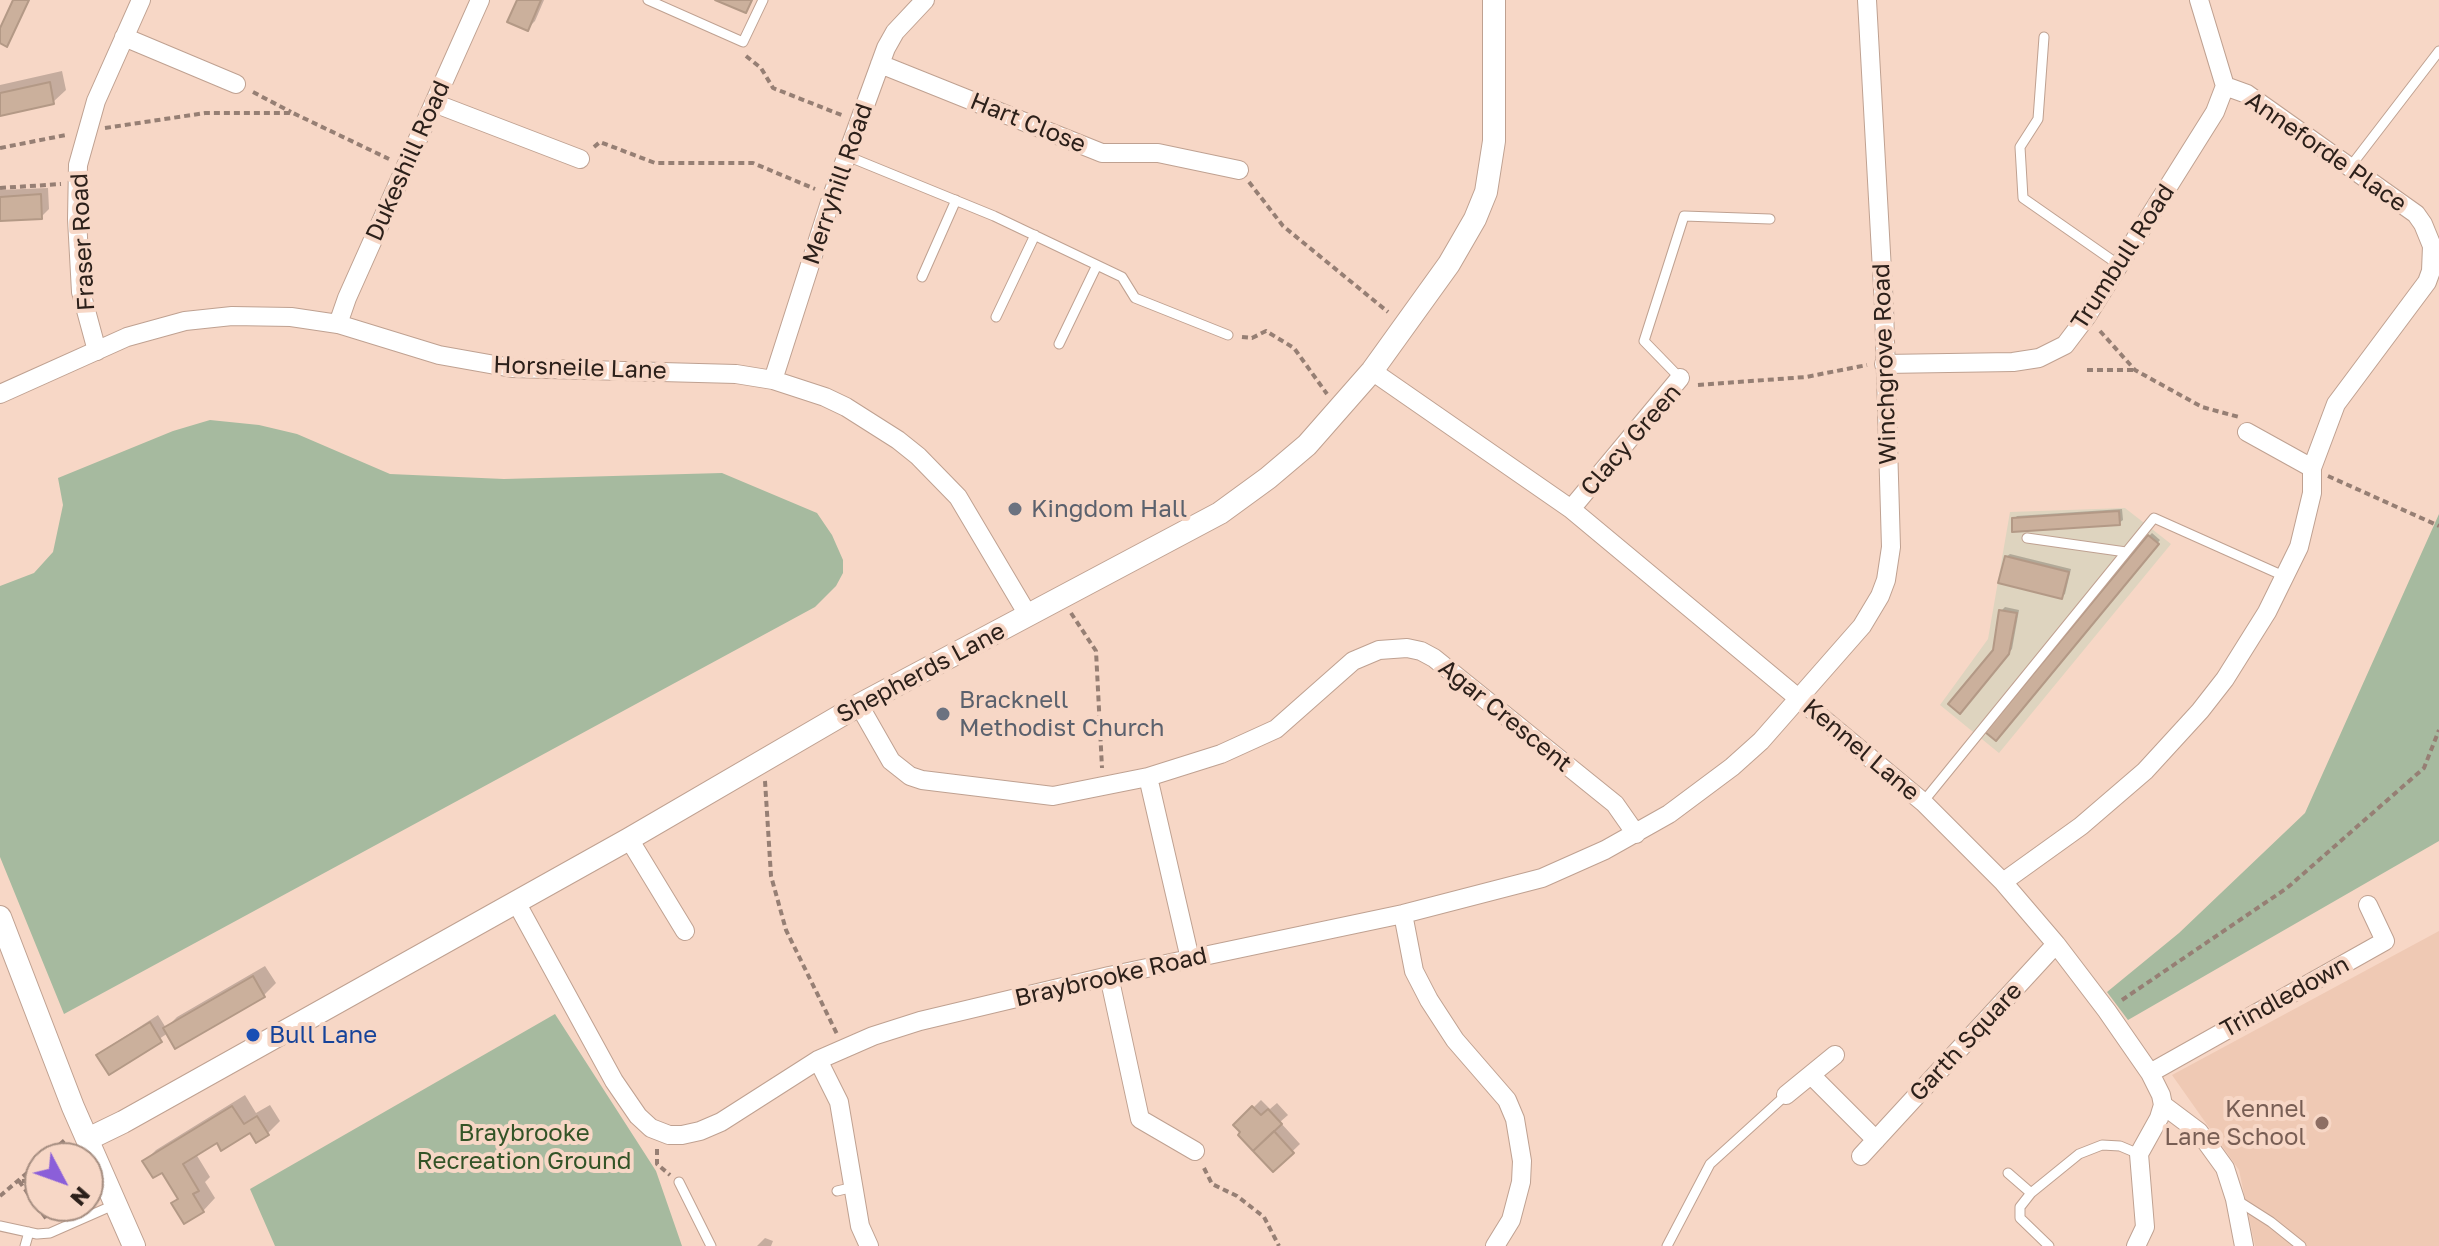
<!DOCTYPE html>
<html>
<head>
<meta charset="utf-8">
<style>
	body { margin:0 }
	#map { position:relative; width:2439px; height:1246px; overflow:hidden; background:#f7d7c6; font-family:"Golos Text",sans-serif }
	canvas { display:block }
	.north { position:absolute; left:24px; top:1142px; width:80px; height:80px; box-sizing:border-box; background:#f7d7c6; border:2px solid #a68e81; border-radius:50%; rotate:131deg; font-size:22px; font-weight:700; line-height:32px; text-align:center; color:#2c201a }
	.north::after { content:''; display:block; margin:auto; width:28px; height:36px; background:#8b5fd9; clip-path:polygon(50% 0,100% 100%,50% 72%,0 100%) }
</style>
</head>
<body>
<div id="map">
<canvas width="2439" height="1246"></canvas>
<div class="north">N</div>
</div>
<script>
const ctx = document.querySelector('canvas').getContext('2d');
ctx.lineJoin = 'round';
function paint(path, color) { ctx.fillStyle = color; ctx.fill(path, 'evenodd'); }
const toPath = rows => new Path2D(rows.map(r => 'M' + r).join(''));
function trace(path, color, width, dash) { ctx.strokeStyle = color; ctx.lineWidth = width; ctx.lineCap = dash ? 'butt' : 'round'; ctx.setLineDash(dash || []); ctx.stroke(path); }
function write(font, color, halo, rows, align = 'center') {
  ctx.font = font + ' "Golos Text",sans-serif'; ctx.lineWidth = 8; ctx.setLineDash([]); ctx.textBaseline = 'middle'; ctx.strokeStyle = halo; ctx.fillStyle = color; for (const [text, x, y, turn = 0] of rows) {
    ctx.save(); ctx.translate(x, y); ctx.rotate((+turn || 0) * Math.PI / 180); ctx.textAlign = isNaN(turn) ? turn : align; if (halo) ctx.strokeText(text, 0, 0); ctx.fillText(text, 0, 0); ctx.restore();
  }
}
paint(toPath([
	[2439,931,2439,1246,2255,1246,2239,1170,2172,1075]
]), '#efc9b4');
paint(toPath([
	[2125,508,2171,544,1999,753,1940,705,1988,639,2010,512]
]), '#ded4bf');
paint(toPath([
	[210,420,259,425,297,434,390,474,504,479,722,473,817,513,832,535,843,560,843,573,836,586,815,607,64,1014,0,857,0,586,34,573,53,552,63,505,58,478,173,431],
	[2439,514,2439,841,2128,1020,2107,992,2179,933,2305,813],
	[555,1014,656,1171,682,1246,275,1246,250,1189]
]), '#a6ba9f');
paint(toPath([
	[519,0,544,0,535,21,527,29],
	[62,71,66,90,53,102,0,114,0,85],
	[48,188,49,209,41,217,0,219,0,190],
	[2122,509,2123,520,2119,523,2014,519,2017,516],
	[2152,533,2160,540,1999,736,2149,536],
	[2010,554,2071,569,2065,594,2061,597,2006,557],
	[2005,607,2019,610,2012,649,1963,708,1994,651,2001,611],
	[265,966,276,983,263,996,168,1033,110,1072,99,1055,107,1048,158,1015,166,1028,177,1017],
	[245,1095,256,1113,270,1105,280,1121,268,1133,250,1130,217,1140,196,1154,210,1177,205,1182,215,1198,203,1211,173,1203,180,1197,163,1170,144,1162,156,1150],
	[1261,1100,1270,1109,1277,1103,1288,1115,1280,1122,1300,1144,1273,1170,1236,1125],
	[765,1238,773,1241,771,1246,757,1246]
]), '#0003');
const building = toPath([
	[13,0,29,0,7,47,0,43,0,28,13,0],
	[517,0,541,0,528,31,507,22,517,0],
	[715,0,752,0,746,13,715,0],
	[50,82,54,104,0,116,0,93,50,82],
	[41,194,42,219,0,221,0,197,41,194],
	[2119,511,2120,525,2012,532,2012,518,2119,511],
	[2148,535,2159,544,1996,741,1985,732,2148,535],
	[2005,556,2069,572,2062,599,1998,583,2005,556],
	[1999,610,2017,613,2009,654,1960,714,1948,704,1993,650,1999,610],
	[253,976,265,997,175,1049,163,1028,253,976],
	[150,1022,162,1042,109,1075,96,1055,150,1022],
	[232,1106,244,1124,257,1116,269,1135,256,1143,250,1133,221,1151,217,1143,183,1164,199,1191,193,1194,204,1212,184,1224,171,1203,178,1199,162,1173,153,1178,142,1161,232,1106],
	[1252,1106,1261,1115,1268,1109,1282,1124,1253,1151,1238,1135,1240,1132,1233,1125,1252,1106],
	[1274,1131,1294,1153,1273,1172,1253,1151,1274,1131]
]);
paint(building, '#cbb09c');
trace(building, '#b39986', 2);
const service = toPath([
	[648,0,743,42,763,0],
	[2044,37,2038,119,2020,147,2023,198,2119,265],
	[847,156,994,216,1122,277,1135,298,1228,335],
	[2350,167,2439,51],
	[922,277,956,200],
	[996,317,1035,235],
	[1059,344,1097,265],
	[1680,378,1644,341,1684,216,1770,219],
	[2027,538,2126,552],
	[1923,802,2154,518,2286,577],
	[2008,1173,2031,1193],
	[679,1182,711,1246],
	[837,1191,854,1187],
	[2235,1199,2271,1222,2301,1246],
	[0,1226,37,1234,50,1233,116,1204],
	[25,1246,29,1232],
	[1667,1246,1710,1164,1786,1095],
	[2049,1246,2020,1218,2020,1207,2031,1193,2079,1154,2102,1145,2120,1146,2139,1154]
]);
const minor = toPath([
	[124,37,236,84],
	[880,64,1102,153,1158,153,1239,170],
	[434,103,580,159],
	[338,324,347,298,480,0],
	[97,351,81,292,77,219,78,165,96,101,141,0],
	[1884,364,2013,362,2039,358,2065,345,2087,316,2215,112,2225,86,2199,0],
	[1372,371,1571,509,1923,802,2003,882,2056,944,2107,1011,2150,1073,2161,1095,2163,1105,2159,1118,2139,1154,2145,1227,2136,1246],
	[773,380,832,196,886,48,895,32,925,0],
	[0,394,127,337,185,321,232,316,291,317,338,324,439,355,512,368,736,374,773,380,825,397,846,407,898,440,918,456,958,497,1028,615],
	[2247,432,2312,468],
	[1571,509,1680,378],
	[859,705,891,761,910,776,922,780,1053,796,1148,777,1221,754,1276,729,1353,661,1379,650,1407,648,1421,651,1434,658,1615,804,1636,834],
	[1148,777,1190,959],
	[629,839,685,931],
	[2003,882,2081,826,2145,771,2200,711,2225,679,2267,612,2299,547,2312,493,2312,468,2336,404,2427,282,2431,271,2432,246,2423,224,2416,214,2247,94,2225,86],
	[516,902,614,1081,638,1116,651,1128,669,1135,682,1135,700,1131,721,1122,818,1060,873,1036,920,1021,1109,976,1403,914,1542,878,1605,850,1669,814,1732,767,1761,741,1862,626,1880,596,1886,580,1891,547,1884,307,1867,0],
	[1403,914,1414,971,1429,1000,1455,1040,1507,1100,1515,1119,1522,1161,1521,1182,1511,1220,1495,1246],
	[1109,976,1140,1119,1195,1151],
	[818,1060,839,1102,860,1226,869,1246],
	[2150,1073,2385,941,2368,905],
	[1811,1075,1876,1140],
	[1786,1095,1835,1055],
	[2163,1105,2199,1132,2225,1168,2235,1199,2244,1246],
	[1861,1156,2056,944]
]);
const tertiary = toPath([
	[0,917,73,1107,134,1246],
	[88,1139,123,1122,629,839,859,705,1220,513,1268,478,1307,445,1372,371,1449,264,1475,219,1486,192,1494,141,1494,0]
]);
trace(service, '#bfa191', 11);
trace(minor, '#bfa191', 20);
trace(tertiary, '#bfa191', 24);
trace(toPath([
	[746,56,761,68,773,88,844,116],
	[253,92,291,112],
	[105,128,205,113,293,113,389,159],
	[594,147,600,142,655,163,753,163,815,189],
	[0,148,66,135],
	[1249,182,1283,226,1388,312],
	[0,188,61,184],
	[2100,331,2135,370,2202,407,2239,417],
	[1242,337,1252,338,1266,331,1294,348,1327,394],
	[2087,370,2135,370],
	[1698,385,1806,377,1867,365],
	[2328,476,2439,526],
	[1071,613,1096,651,1102,768],
	[765,781,771,876,786,930,837,1034],
	[2122,1000,2287,888,2424,768,2439,730],
	[657,1149,657,1164,670,1175],
	[45,1158,67,1138],
	[1204,1168,1212,1184,1237,1196,1264,1217,1279,1246],
	[19,1181,48,1221],
	[22,1181,40,1180],
	[0,1196,40,1162],
	[50,1216,59,1206]
]), '#967f74', 4, [6, 4]);
trace(service, '#fff', 9);
trace(minor, '#fff', 18);
trace(tertiary, '#fff', 22);
for (const [x, y, r, color] of [
	[1015,509,8,"#6b7280"],
	[943,714,8,"#6b7280"],
	[253,1035,8,"#1a4fb4"],
	[2322,1123,8,"#8d6e63"]
]) { const dot = new Path2D(); dot.arc(x, y, r, 0, 2 * Math.PI); ctx.fillStyle = color; ctx.fill(dot); trace(dot, '#f7d7c6', 3); }
write('24px', '#2c201a', '#f7d7c6', [
	["Hart Close",1028,123,22],
	["Anneforde Place",2326,152,35],
	["Dukeshill Road",408,161,-66],
	["Merryhill Road",838,184,-71],
	["Fraser Road",83,242,-93],
	["Trumbull Road",2123,257,-57],
	["Winchgrove Road",1885,364,-92],
	["Horsneile Lane",580,368,2],
	["Clacy Green",1631,440,-49],
	["Shepherds Lane",921,673,-28],
	["Agar Crescent",1505,716,39],
	["Kennel Lane",1861,750,40],
	["Braybrooke Road",1111,977,-13],
	["Trindledown",2285,997,-29],
	["Garth Square",1966,1042,-47]
]);
write('24px', '#5b616d', '#f7d7c6', [
	["Kingdom Hall",1031,509],
	["Bracknell",959,700],
	["Methodist Church",959,728]
], 'left');
write('24px', '#164399', '#f7d7c6', [
	["Bull Lane",269,1035]
], 'left');
write('24px', '#785e54', '#f7d7c6', [
	["Kennel",2306,1109],
	["Lane School",2306,1137]
], 'right');
write('24px', '#335427', '#f7d7c6', [
	["Braybrooke",524,1133],
	["Recreation Ground",524,1161]
]);
</script>
</body>
</html>
